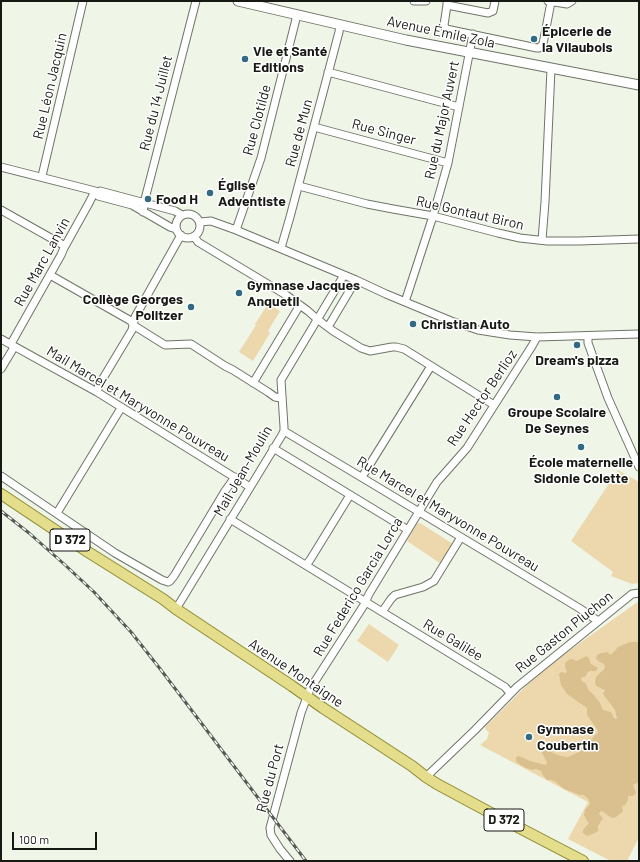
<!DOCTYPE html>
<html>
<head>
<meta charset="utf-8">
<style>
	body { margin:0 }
	#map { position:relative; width:640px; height:862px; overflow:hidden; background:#eff5e7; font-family:Barlow,sans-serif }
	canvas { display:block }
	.frame { position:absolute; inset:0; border:2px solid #171914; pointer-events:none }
	.scale { position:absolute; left:12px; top:832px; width:85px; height:18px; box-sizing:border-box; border:2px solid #171914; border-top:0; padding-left:5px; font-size:12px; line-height:14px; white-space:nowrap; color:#171914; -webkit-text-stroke:3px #fff; paint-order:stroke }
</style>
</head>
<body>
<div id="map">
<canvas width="640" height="862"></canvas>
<div class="frame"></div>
<div class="scale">100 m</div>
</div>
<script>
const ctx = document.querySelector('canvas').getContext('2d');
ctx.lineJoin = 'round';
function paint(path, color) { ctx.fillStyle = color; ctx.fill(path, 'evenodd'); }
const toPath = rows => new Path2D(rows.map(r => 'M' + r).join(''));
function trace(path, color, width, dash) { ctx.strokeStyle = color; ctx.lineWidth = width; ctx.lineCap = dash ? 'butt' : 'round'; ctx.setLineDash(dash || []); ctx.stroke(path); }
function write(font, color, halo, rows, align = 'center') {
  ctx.font = font + ' Barlow,sans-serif'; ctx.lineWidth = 3; ctx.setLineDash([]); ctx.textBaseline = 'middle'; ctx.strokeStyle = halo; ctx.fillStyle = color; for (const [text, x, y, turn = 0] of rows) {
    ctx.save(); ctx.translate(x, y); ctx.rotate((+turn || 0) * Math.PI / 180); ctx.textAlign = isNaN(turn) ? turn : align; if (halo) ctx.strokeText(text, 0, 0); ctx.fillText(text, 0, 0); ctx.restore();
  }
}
paint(toPath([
	[268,304,280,311,268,331,270,333,253,361,239,352,256,325,255,324],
	[618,470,639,482,639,583,632,584,611,576,613,572,571,541],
	[420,523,453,544,441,564,407,541,416,524],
	[639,601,639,840,637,841,627,861,611,861,568,839,588,802,480,745,487,739,489,732,486,730,485,727,532,680,563,655],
	[369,624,399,645,388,662,357,641]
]), '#edd8ae');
paint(toPath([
	[630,642,639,642,639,782,633,785,636,793,633,796,628,796,628,800,625,805,622,806,623,811,621,813,616,817,612,818,610,817,602,811,600,812,599,814,603,818,598,826,598,831,595,833,587,836,583,833,583,830,589,823,587,821,584,815,585,810,590,804,588,799,584,795,580,795,564,789,556,782,551,780,547,780,543,775,541,771,536,769,532,770,526,768,519,764,516,761,516,757,519,756,530,761,546,765,547,762,542,753,542,750,547,748,553,753,561,756,568,757,583,750,595,735,598,733,597,729,587,715,587,708,567,694,561,685,559,674,561,672,566,673,567,672,565,667,565,663,568,660,572,659,577,661,586,656,589,658,591,664,598,668,596,671,590,671,588,672,585,677,582,677,581,680,586,684,589,691,593,694,600,703,603,710,611,712,614,718,616,719,617,718,615,710,603,694,605,690,596,686,595,682,596,677,605,668,604,664,598,661,596,658,597,655,601,653,607,652,611,655,618,647]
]), '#d9c08e');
const minor = toPath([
	[414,1,426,1],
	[447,1,447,5,444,25,446,29,537,48,539,48,543,44,551,2],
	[548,1,567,4,572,1],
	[447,5,488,13,493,11,495,1],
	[328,72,459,107],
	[314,127,448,163],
	[1,167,95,191,97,193,98,196,132,205,170,227,176,229],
	[42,176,83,1],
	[299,186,367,204,393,209,433,216,498,233,520,238,547,241,579,241,639,239],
	[97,193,100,191,175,211,182,215],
	[1,210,65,246],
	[143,212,145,199,196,1],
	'176 226a12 12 0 1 1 24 0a12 12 0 1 1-24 0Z',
	[200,222,211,221,236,230,356,280,386,294,451,321,478,330,510,335,537,337,639,334],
	[236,230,261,158,297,15],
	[194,236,198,242,286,295,308,311,317,319,333,331,361,348,370,351,392,347,396,347,404,349,494,405],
	[542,240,545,202,551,69],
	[281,248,290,217,339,32,340,25],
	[50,275,131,321,133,325,165,345,191,344,225,366,233,370,268,392,275,397,281,398],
	[405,302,433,216,448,163,473,34],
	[328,327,356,280],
	[588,336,588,343,608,398,639,467],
	[1,339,97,392,250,487],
	[1,369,13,349,12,342,61,255,64,248,89,203,95,191],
	[253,383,300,305],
	[97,392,99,385,132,330,135,317,181,235],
	[284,431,356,474,579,608,598,621],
	[273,448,408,530],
	[1,476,115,553,162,580,168,582,170,581,174,576,225,491,235,477],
	[362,477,431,366],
	[57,513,121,408],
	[230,519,505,687,510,693],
	[306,565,310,560,350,495],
	[176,609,282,435,284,431,284,427,281,380,344,275],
	[382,612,391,599,395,595,423,587,434,581,461,537],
	[426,777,475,730,517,687,632,594,639,593],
	[290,861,280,849,271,835,270,828,301,713,310,689,364,605,369,594,437,482,467,448,532,346,537,337]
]);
const secondary = toPath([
	[238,1,406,40,639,85]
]);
const primary = toPath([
	[1,494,88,552,163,599,176,609,292,686,323,708,412,766,426,777,437,784,489,812,583,861]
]);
trace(minor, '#6e7468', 9);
trace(secondary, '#6e7468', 11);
trace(primary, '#8f8a31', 12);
trace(minor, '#fff', 7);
trace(secondary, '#fff', 9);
trace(primary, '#e3dd8c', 10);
const rail = toPath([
	[1,511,29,533,64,564,94,592,131,632,161,670,306,861]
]);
trace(rail, '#575a52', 3);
trace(rail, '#fff', 1.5, [4.5]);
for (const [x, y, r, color] of [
	[534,39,4,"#326a84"],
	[245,59,4,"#326a84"],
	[210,193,4,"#326a84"],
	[148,199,4,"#326a84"],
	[239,293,4,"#326a84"],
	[191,307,4,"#326a84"],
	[413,324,4,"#326a84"],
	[577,345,4,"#326a84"],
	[557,397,4,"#326a84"],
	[581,447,4,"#326a84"],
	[529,737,4,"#326a84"]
]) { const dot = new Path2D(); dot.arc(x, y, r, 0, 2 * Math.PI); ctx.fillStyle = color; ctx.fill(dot); trace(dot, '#fff', 1.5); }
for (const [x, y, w] of [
	[70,540,40],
	[504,820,40]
]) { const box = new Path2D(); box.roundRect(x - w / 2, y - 11, w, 22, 3); ctx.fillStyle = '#fff'; ctx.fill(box); trace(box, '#171914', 1); }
write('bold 13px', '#171914', null, [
	["D 372",70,540],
	["D 372",504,820]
]);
write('bold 14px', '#171914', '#fff', [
	["Épicerie de",542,31],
	["la Vilaubois",542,47],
	["Vie et Santé",253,51],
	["Editions",253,67],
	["Église",218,185],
	["Adventiste",218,201],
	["Food H",156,199],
	["Gymnase Jacques",247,285],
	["Anquetil",247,301],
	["Collège Georges",183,299,"right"],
	["Politzer",183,315,"right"],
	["Christian Auto",421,324],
	["Dream's pizza",577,360,"center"],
	["Groupe Scolaire",557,412,"center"],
	["De Seynes",557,428,"center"],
	["École maternelle",581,462,"center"],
	["Sidonie Colette",581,478,"center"],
	["Gymnase",537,729],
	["Coubertin",537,745]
], 'left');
write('14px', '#171914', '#fff', [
	["Avenue Émile Zola",441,32,12],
	["Rue Léon Jacquin",50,86,-77],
	["Rue du 14 Juillet",156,103,-76],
	["Rue Clotilde",257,120,-75],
	["Rue du Major Auvert",442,120,-78],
	["Rue Singer",384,132,15],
	["Rue de Mun",299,133,-75],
	["Rue Gontaut Biron",470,213,13],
	["Rue Marc Lanvin",42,262,-61],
	["Rue Hector Berlioz",482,398,-56],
	["Mail Marcel et Maryvonne Pouvreau",138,404,31],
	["Mail Jean-Moulin",243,471,-60],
	["Rue Marcel et Maryvonne Pouvreau",448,514,31],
	["Rue Federico Garcia Lorca",358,587,-59],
	["Rue Gaston Pluchon",564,632,-39],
	["Rue Galilée",453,640,31],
	["Avenue Montaigne",296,673,34],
	["Rue du Port",270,778,-75]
]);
</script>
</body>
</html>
